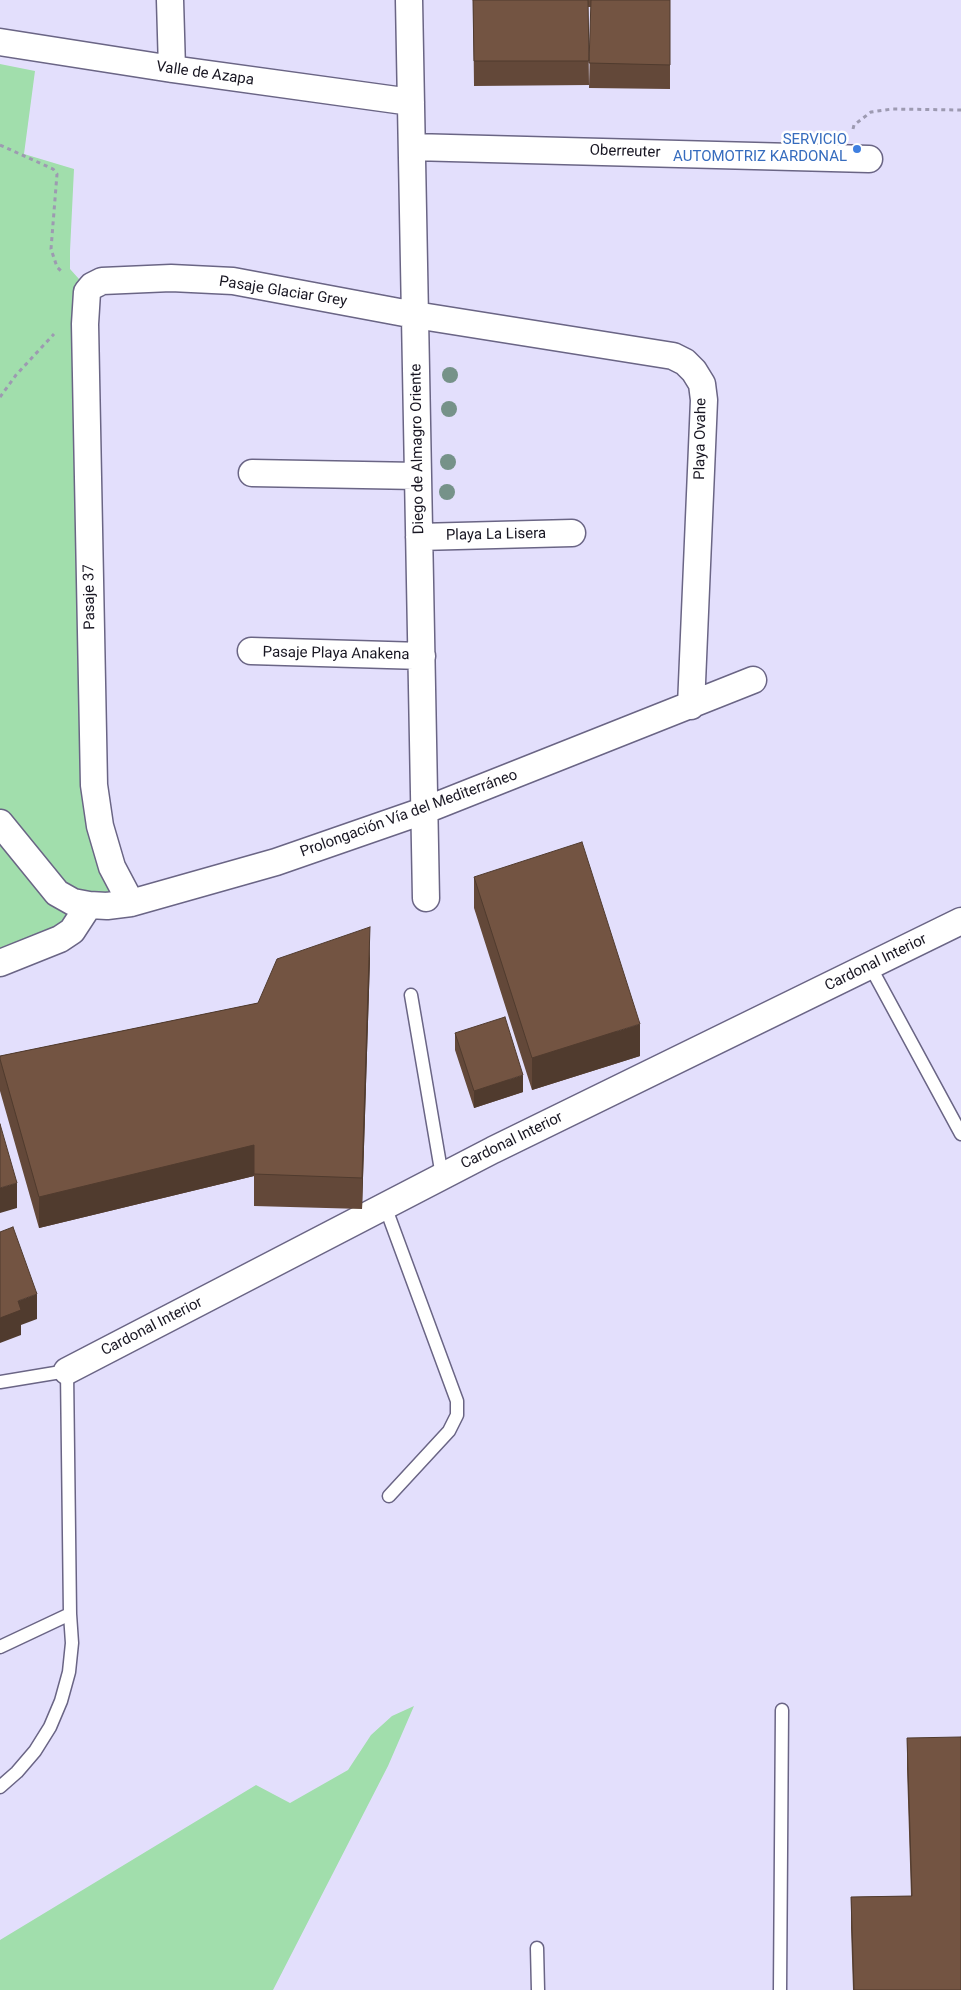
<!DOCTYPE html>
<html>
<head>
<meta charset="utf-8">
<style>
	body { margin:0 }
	canvas { display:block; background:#e3dffc }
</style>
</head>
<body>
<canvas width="961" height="1990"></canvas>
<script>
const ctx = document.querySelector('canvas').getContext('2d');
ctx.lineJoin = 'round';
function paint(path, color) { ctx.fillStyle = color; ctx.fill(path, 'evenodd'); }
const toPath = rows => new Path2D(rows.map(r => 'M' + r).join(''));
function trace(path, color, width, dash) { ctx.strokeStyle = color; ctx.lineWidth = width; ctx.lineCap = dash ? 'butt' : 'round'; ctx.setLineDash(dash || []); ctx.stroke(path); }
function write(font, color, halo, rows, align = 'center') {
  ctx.font = font + ' Roboto,sans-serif'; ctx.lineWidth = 5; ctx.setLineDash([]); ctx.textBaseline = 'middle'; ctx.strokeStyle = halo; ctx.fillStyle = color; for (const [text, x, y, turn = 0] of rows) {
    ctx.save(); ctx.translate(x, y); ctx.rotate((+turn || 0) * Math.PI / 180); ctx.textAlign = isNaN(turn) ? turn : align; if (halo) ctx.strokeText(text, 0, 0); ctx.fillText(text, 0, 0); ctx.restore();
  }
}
paint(toPath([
	[0,64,35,71,24,154,74,169,70,251,70,269,79,279,81,591,118,897,0,957],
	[414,1706,388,1766,273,1990,0,1990,0,1940,256,1785,290,1803,348,1770,371,1735,392,1716]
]), '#a1deac');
const service = toPath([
	[870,966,961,1134],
	[411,995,442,1176],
	[385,1206,457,1401,457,1415,449,1431,389,1496],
	[0,1382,67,1371,70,1614,0,1647],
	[0,1787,17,1772,35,1751,50,1727,61,1701,69,1672,72,1643,70,1614],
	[537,1948,538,1990],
	[780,1990,782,1710]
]);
const minor = toPath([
	[170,0,172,69],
	[409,0,426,898],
	[0,42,172,69,411,102],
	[412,147,869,159],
	[252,473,418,476],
	[419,537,572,533],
	[251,651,422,656],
	[0,823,57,893,73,902,89,905,107,906,131,903,276,862,423,811,753,680],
	[131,903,112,867,100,826,94,785,85,324,87,292,92,286,102,281,171,278,233,281,415,315,673,356,685,362,694,371,702,384,704,400,691,706],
	[0,963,60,939,72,931,89,905],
	[67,1371,493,1150,961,921]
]);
trace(service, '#6a6585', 15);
trace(minor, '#6a6585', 29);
trace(toPath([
	[853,129,854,125,871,112,892,109,961,110],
	[0,145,53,169,57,174,51,249,57,267,63,273],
	[0,397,16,375,54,334]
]), '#9d9ab1', 3, [4, 4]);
trace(service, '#fff', 12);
trace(minor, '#fff', 26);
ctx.fillStyle = '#769289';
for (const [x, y] of [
	[450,375],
	[449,409],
	[448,462],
	[447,492]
]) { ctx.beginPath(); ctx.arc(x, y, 8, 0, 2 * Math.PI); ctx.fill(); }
paint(toPath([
	[473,0,670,0,670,89,589,88,591,7,588,7,589,85,474,86],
	[474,877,640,1056,532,1090,474,908],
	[370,959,362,1209,254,1206,254,1176,39,1228,0,1091,0,1056,258,1003],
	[455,1033,523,1092,474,1108,455,1050],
	[907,1738,961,1990,853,1990,851,1928,851,1897,911,1896,907,1769]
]), '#634839');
paint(toPath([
	[370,927,370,959,362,1209,362,1178],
	[640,1024,640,1056,532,1090,532,1058],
	[523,1075,523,1092,474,1108,474,1091],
	[254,1145,254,1176,39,1228,39,1197],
	[17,1183,17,1208,0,1213,0,1188],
	[37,1294,37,1319,21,1325,21,1335,0,1343,0,1318,18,1301]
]), '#503b2e');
const building = toPath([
	[473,0,588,0,589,61,474,61,473,0],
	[591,0,670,0,670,65,589,63,591,0],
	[582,842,640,1024,532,1058,474,877,582,842],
	[370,927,362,1178,254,1174,254,1145,39,1197,0,1059,0,1056,258,1003,277,959,370,927],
	[505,1017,523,1075,474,1091,455,1033,505,1017],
	[0,1124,17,1183,0,1188,0,1124],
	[13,1227,37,1294,18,1301,21,1310,0,1318,0,1232,13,1227],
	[961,1737,961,1990,854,1990,851,1897,912,1896,907,1738,961,1737]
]);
paint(building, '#735442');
trace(building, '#503b2e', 1);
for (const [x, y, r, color] of [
	[857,149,5,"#3f7fe0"]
]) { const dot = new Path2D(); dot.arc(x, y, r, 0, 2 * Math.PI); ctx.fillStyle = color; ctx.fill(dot); trace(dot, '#fff', 2); }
write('15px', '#181622', '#fff', [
	["Valle de Azapa",205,74,8],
	["Oberreuter",625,152,2],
	["Pasaje Glaciar Grey",283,292,9],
	["Playa Ovahe",701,439,-89],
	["Diego de Almagro Oriente",418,449,-91],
	["Playa La Lisera",496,535,-1],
	["Pasaje 37",90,597,-91],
	["Pasaje Playa Anakena",336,654,1],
	["Prolongación Vía del Mediterráneo",409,814,-20],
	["Cardonal Interior",876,963,-26],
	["Cardonal Interior",512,1141,-26],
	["Cardonal Interior",152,1327,-27]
]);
write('15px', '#366cbe', '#fff', [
	["SERVICIO",847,140],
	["AUTOMOTRIZ KARDONAL",847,157]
], 'right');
</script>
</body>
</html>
